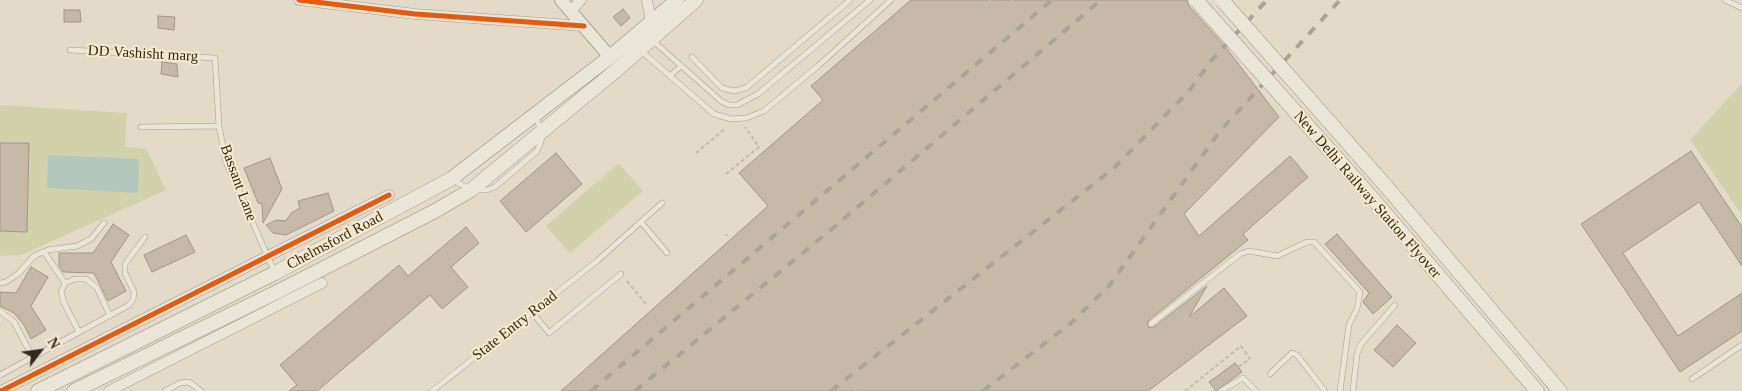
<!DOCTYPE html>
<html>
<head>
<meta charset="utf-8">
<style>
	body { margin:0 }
	#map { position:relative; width:1742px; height:391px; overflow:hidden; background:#e3dbc7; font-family:"Times New Roman",serif }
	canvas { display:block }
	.north { position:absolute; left:15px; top:326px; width:50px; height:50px; -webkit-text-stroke:4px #f5ebcb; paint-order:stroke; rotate:60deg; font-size:14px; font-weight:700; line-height:20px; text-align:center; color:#34281b }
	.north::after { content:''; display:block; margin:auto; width:18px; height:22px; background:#34281b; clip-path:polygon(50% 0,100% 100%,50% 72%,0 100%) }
</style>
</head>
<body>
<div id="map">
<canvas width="1742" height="391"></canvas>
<div class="north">N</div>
</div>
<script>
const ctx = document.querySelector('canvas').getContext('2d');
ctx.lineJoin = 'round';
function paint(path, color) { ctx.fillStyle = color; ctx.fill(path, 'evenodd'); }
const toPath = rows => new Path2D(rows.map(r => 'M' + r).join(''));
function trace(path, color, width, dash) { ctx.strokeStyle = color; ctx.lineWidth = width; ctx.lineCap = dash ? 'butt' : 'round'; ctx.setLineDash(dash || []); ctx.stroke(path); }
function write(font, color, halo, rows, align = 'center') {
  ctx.font = font + ' "Times New Roman",serif'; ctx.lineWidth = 4; ctx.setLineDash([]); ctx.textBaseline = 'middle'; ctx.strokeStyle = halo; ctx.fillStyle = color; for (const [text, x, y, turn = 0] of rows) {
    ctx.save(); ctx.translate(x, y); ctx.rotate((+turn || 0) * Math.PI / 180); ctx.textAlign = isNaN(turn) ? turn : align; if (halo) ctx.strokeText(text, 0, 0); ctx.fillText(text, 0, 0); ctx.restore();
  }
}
paint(toPath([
	[1742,83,1742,215,1690,140],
	[0,105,127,113,125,147,146,149,166,190,21,255,0,256],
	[619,163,643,191,570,253,546,226]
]), '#d1d2a9');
paint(toPath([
	[48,155,139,159,138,193,47,188]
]), '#b4c7bc');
const building = toPath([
	[911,0,1187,0,1189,6,1224,45,1279,117,1184,214,1199,236,1290,156,1308,177,1243,234,1248,240,1148,321,1147,325,1150,328,1154,327,1207,286,1189,317,1224,288,1247,316,1148,391,561,391,768,206,739,173,823,100,811,86,911,0],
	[623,9,630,18,621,26,613,17,623,9],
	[64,10,80,10,81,22,64,22,64,10],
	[158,16,175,17,174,30,158,28,158,16],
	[162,62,177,64,178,77,161,74,162,62],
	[0,143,29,143,27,232,0,231,0,143],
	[1691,151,1742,227,1742,266,1699,202,1623,253,1678,336,1742,293,1742,331,1680,372,1581,224,1691,151],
	[556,153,582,184,526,232,500,201,556,153],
	[270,158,282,189,263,223,262,204,258,203,244,168,270,158],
	[328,193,334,211,286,235,273,233,266,225,276,220,286,221,291,213,300,208,298,201,328,193],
	[113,224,129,235,111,262,126,291,108,301,94,273,63,272,59,266,59,253,93,253,113,224],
	[466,227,479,243,451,267,468,287,442,309,430,295,317,391,289,391,297,385,280,365,399,265,408,276,466,227],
	[1337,234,1392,297,1373,314,1363,302,1369,293,1325,244,1337,234],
	[186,235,195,252,152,272,144,255,186,235],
	[31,267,48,277,31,306,46,330,31,339,24,325,14,313,0,306,0,292,16,293,31,267],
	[1397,325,1416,343,1393,367,1374,350,1397,325],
	[1235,363,1242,372,1216,391,1209,382,1235,363]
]);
paint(building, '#c6b9a8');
trace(building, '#a29687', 1);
const service = toPath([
	[1725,0,1742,8],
	[652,40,721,101,729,105,737,105,758,94,870,0],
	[70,50,215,58,219,126,226,162,275,273],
	[640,50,714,114,731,119,746,118,764,111,818,66,891,0],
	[692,57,722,88,734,91,746,88,850,0],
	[670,76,681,66],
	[141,127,219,126],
	[453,180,471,190,487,190,495,187,537,151,541,142,542,134,536,117],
	[641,222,667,253],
	[44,252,65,283,75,279,86,279,97,288,110,316],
	[0,283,6,282,19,273,34,256,48,250,77,246,91,239,104,223],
	[65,283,61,292,64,303,79,332],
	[0,311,14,322,33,358],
	[532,312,549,333,621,274],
	[1151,324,1240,254,1249,251,1277,256,1307,242,1314,242,1360,292,1357,309,1349,325,1340,391],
	[1270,374,1292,353,1297,355,1325,391],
	[0,375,129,305,133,300,134,292,125,273,125,264,145,237],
	[1692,379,1742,345],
	[165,391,180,383,189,382,201,391],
	[432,391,597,261,662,203],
	[1221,391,1243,378,1256,391],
	[1353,391,1357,354,1361,344,1395,305]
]);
const minor = toPath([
	[299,0,415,14,584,26],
	[647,0,651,23],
	[571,11,581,0],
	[1,391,389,195],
	[109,391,322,283]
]);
const tertiary = toPath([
	[561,0,610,57]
]);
const secondary = toPath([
	[1385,185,1560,391],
	[1374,200,1537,391],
	[38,391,275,273,451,179,610,57,677,0],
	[74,391,281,290,435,211,471,190,619,68,696,0]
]);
trace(service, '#a69f91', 6);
trace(minor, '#a69f91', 11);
trace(tertiary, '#a69f91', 14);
trace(secondary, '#978f81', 15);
trace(toPath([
	[979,10,996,14],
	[979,10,991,0],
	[956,30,961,46],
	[1024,30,1038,46],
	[1048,62,1066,86],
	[971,75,985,92],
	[1083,101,1096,118],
	[998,105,1015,127],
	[877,121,836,76,884,35,923,80],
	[1028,145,1041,161],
	[696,153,726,128],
	[726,174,759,147,745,127],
	[794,174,797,176],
	[783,178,795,191],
	[815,207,830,225],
	[1088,209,1100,224],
	[1097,220,1125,198],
	[1007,227,1017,241],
	[726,234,727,236],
	[841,237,854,253],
	[872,269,884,285],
	[627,281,646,304],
	[681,287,795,191,1013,0],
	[1043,292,1053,305],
	[773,295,783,308],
	[712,297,725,311],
	[906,308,916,320],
	[928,333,940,348],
	[1088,359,1109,382],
	[952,363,962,377],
	[832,364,842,376],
	[855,390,856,391],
	[1185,391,1241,346,1250,359,1238,367]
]), '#c2bcb1', 2, [4, 2.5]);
trace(service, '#eae5d9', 5);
trace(minor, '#eae5d9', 10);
trace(tertiary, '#eae5d9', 12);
trace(secondary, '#eae5d9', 14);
trace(toPath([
	[591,391,1052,0],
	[635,391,833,228,1101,0],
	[831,391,1114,168,1189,91,1211,61,1267,0],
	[983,391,1071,323,1109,286,1220,131,1340,0]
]), '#a8a49a', 4, [9, 9]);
const secondaryBridge = toPath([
	[1196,0,1374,200],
	[1222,0,1385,185]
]);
trace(secondaryBridge, '#978f81', 15, []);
trace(secondaryBridge, '#eae5d9', 14);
trace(toPath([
	[299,0,415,14,584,26],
	[1,391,389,195]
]), '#e8590c', 5);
write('15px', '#34281b', '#f5ebcb', [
	["DD Vashisht marg",143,54,3],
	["Bassant Lane",238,183,70],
	["New Delhi Railway Station Flyover",1367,195,49],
	["Chelmsford Road",335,241,-28],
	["State Entry Road",515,326,-38]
]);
</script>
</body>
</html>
